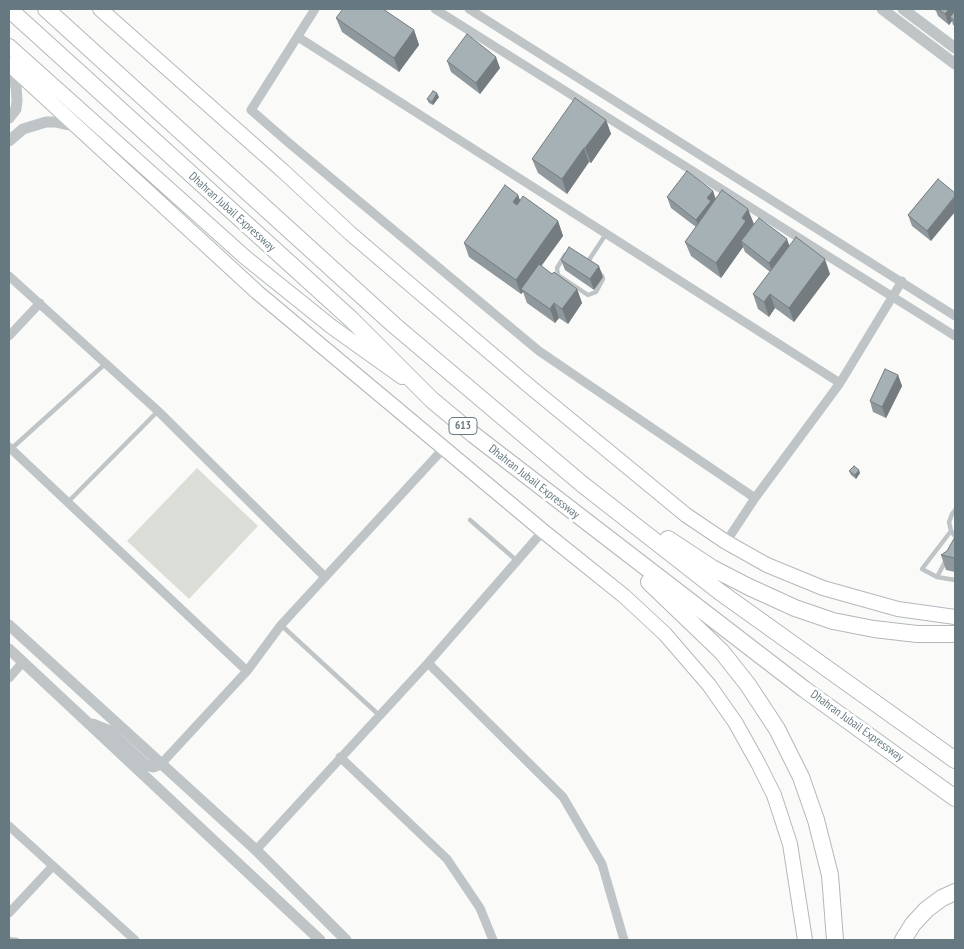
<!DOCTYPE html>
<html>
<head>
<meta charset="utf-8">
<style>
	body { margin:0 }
	#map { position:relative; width:964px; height:949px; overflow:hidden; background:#fafaf8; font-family:"PT Sans Narrow",sans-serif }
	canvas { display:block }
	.frame { position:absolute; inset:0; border:10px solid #667981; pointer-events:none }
</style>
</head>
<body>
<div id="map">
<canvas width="964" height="949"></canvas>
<div class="frame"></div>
</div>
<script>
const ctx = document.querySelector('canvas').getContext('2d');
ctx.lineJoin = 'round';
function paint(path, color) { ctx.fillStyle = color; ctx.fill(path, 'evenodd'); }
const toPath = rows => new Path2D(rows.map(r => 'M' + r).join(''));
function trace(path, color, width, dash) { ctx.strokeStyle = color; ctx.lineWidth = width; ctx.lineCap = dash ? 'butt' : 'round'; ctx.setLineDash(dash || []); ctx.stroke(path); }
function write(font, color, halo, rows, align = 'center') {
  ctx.font = font + ' "PT Sans Narrow",sans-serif'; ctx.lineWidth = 5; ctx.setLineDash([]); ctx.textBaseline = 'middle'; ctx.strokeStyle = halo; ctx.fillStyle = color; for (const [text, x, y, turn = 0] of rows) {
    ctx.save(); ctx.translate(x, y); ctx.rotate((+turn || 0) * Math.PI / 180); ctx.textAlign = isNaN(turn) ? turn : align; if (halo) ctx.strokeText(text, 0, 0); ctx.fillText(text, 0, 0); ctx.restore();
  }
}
paint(toPath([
	[197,468,258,526,189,599,127,541]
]), '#dbded7');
const primary = toPath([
	[100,9,283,171,351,234,528,385,686,515,726,542,767,565,823,588,898,609,955,617],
	[9,46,246,258,332,327,402,377],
	[9,64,257,292,543,531,624,596,665,634,709,685,735,722,758,763,774,795,790,844,805,940]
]);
const motorway = toPath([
	[9,9,352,320,432,400,474,435,804,689,955,798],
	[46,9,394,325,582,484,720,592,955,760],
	[668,539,712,568,749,587,795,608,833,621,874,629,917,634,955,634],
	[649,582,722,652,748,685,777,729,801,777,816,820,830,875,835,940],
	[903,940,913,924,927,909,942,898,955,892]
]);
trace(primary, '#b3b9bc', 16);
trace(motorway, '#b3b8bb', 18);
trace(toPath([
	[568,254,571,254,581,259,599,272,602,276,603,279,596,292,588,295,558,275,557,268,565,255,568,254],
	[587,263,606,234],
	[11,449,105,364],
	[68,502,158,411],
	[955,510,952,514,949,522,951,531,955,536],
	[470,520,516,560],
	[951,531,922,569,937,577,955,580],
	[937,577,946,560],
	[281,625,379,715],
	[9,939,17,940]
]), '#bfc5c7', 4.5);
trace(toPath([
	[315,9,251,110,289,143,539,351,755,498,840,383,902,281],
	[435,9,955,336],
	[469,9,955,316],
	[298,37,840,383],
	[9,276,158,411,325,577],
	[9,336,40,303],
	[9,447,247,671],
	[726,542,755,498],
	[428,663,563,797,602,864,624,940],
	[9,678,23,662],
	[340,757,447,859,480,908,493,940],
	[161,764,247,671,281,625,444,448],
	[9,826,135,940],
	[256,850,428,663,543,531],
	[9,913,52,867]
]), '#bfc5c7', 9);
trace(toPath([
	[882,9,955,64],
	[903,9,955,48],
	[9,67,16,87,17,100,16,109,9,118],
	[9,141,23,129,46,122,56,122,75,126],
	[9,625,256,850,346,940],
	[9,649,320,940],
	[93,724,108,730,146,765,153,767,161,764]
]), '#bfc5c7', 11);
trace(primary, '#fff', 14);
trace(motorway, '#fff', 16);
paint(toPath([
	[933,9,955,9,955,26,953,25,952,21,949,25,938,16,936,11],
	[336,18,414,30,419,45,399,72,342,32],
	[447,61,500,68,480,94,451,72],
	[439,97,433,105,429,103,427,99],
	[606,120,611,134,591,163,589,162,567,194,538,173,532,159],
	[938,179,931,241,912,226,908,215],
	[713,191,716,199,754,224,749,230,790,246,830,274,794,322,775,308,769,317,758,309,753,294,770,272,745,252,743,247,721,278,691,256,685,242,696,227,671,208,667,197],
	[518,195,520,200,558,221,563,236,541,266,552,274,577,289,582,303,568,324,559,318,555,323,527,303,523,292,521,294,469,257,464,243],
	[561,260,603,277,594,290,565,270],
	[898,375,902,386,886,418,873,412,870,401],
	[849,471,860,473,856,479,851,475],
	[955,537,955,572,946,570,941,555,947,551]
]), '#8f989c');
paint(toPath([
	[949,9,955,9,955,16,950,17,952,21,949,25,945,14],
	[414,30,419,45,399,72,394,58],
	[496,57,500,68,480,94,476,83],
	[437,93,439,97,433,105,432,102],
	[606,120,611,134,591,163,585,148],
	[584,148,589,162,567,194,562,179],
	[713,191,716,202,700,231,696,220,707,198],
	[518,195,523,209,513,202],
	[955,196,955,212,931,241,927,231],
	[748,209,754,224,741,241,743,247,721,278,716,263,742,218],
	[558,221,563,236,524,290,521,289,523,292,521,294,516,280],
	[787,239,791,250,773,274,769,263],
	[825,259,830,274,794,322,789,308],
	[599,266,603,277,594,290,590,279],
	[577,289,582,303,568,324,562,309],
	[770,294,775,308,769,317,764,302],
	[554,303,559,318,555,323,550,309],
	[898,375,902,386,886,418,882,407],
	[859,470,860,473,856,479,855,475]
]), '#747c7f');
const building = toPath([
	[343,9,383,9,414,30,394,58,336,18,343,9],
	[938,9,949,9,945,14,938,9],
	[955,11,955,21,950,17,955,11],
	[467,34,496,57,476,83,447,61,467,34],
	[433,91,437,93,432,102,427,99,433,91],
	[575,98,606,120,585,148,584,148,562,179,532,159,575,98],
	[687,171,713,191,707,198,711,201,696,220,667,197,687,171],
	[938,179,955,193,955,196,927,231,908,215,938,179],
	[505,185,518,195,513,202,517,205,523,196,558,221,516,280,464,243,505,185],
	[722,190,748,209,742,218,746,221,716,263,685,242,722,190],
	[759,218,787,239,769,263,741,241,759,218],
	[796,237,825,259,789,308,770,294,764,302,753,294,796,237],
	[569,247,599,266,590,279,561,260,569,247],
	[539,264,552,274,554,272,577,289,562,309,554,303,550,309,521,289,539,264],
	[885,369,898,375,882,407,870,401,885,369],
	[854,466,859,470,855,475,849,471,854,466],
	[955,537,955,558,941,555,947,551,955,537]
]);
paint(building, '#a6b1b5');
trace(building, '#747c7f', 1);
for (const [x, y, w] of [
	[463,426,28]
]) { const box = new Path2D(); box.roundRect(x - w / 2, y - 8.5, w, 17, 4); ctx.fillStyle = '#fff'; ctx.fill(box); trace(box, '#667981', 1); }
write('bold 11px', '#667981', null, [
	["613",463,426]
]);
write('12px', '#667981', '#fff', [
	["Dhahran Jubail Expressway",232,212,42],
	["Dhahran Jubail Expressway",534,482,38],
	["Dhahran Jubail Expressway",857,726,36]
]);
</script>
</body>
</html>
